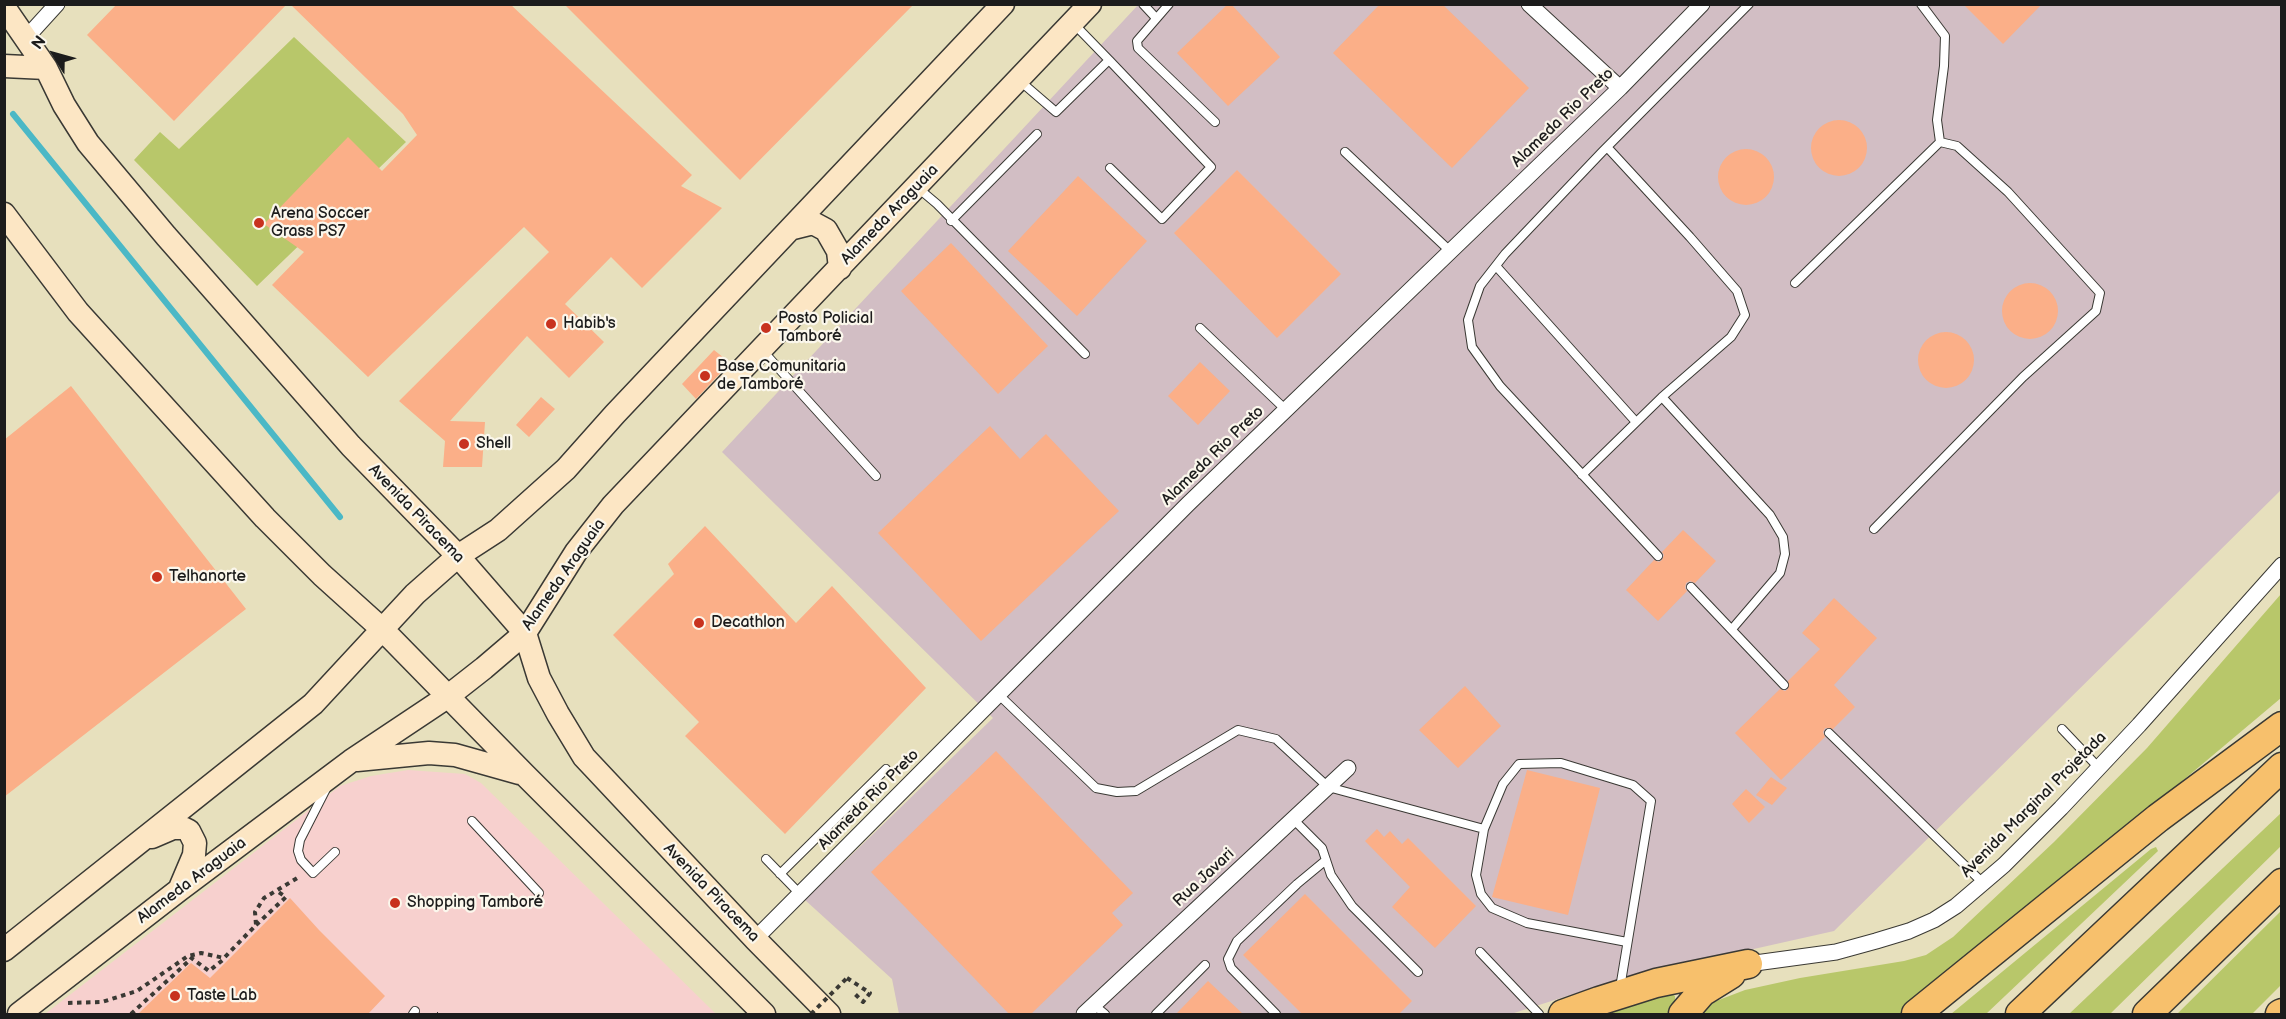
<!DOCTYPE html>
<html>
<head>
<meta charset="utf-8">
<style>
	body { margin:0 }
	#map { position:relative; width:2286px; height:1019px; overflow:hidden; background:#e7e0bd; font-family:"Balsamiq Sans",sans-serif }
	canvas { display:block }
	.frame { position:absolute; inset:0; border:6px solid #1c1c1c; pointer-events:none }
	.north { position:absolute; left:24px; top:24px; width:60px; height:60px; -webkit-text-stroke:4px #fbf7ec; paint-order:stroke; rotate:307deg; font-size:16px; font-weight:700; line-height:24px; text-align:center; color:#1c1c1c }
	.north::after { content:''; display:block; margin:auto; width:21px; height:27px; background:#1c1c1c; clip-path:polygon(50% 0,100% 100%,50% 72%,0 100%) }
</style>
</head>
<body>
<div id="map">
<canvas width="2286" height="1019"></canvas>
<div class="frame"></div>
<div class="north">N</div>
</div>
<script>
const ctx = document.querySelector('canvas').getContext('2d');
ctx.lineJoin = 'round';
function paint(path, color) { ctx.fillStyle = color; ctx.fill(path, 'evenodd'); }
const toPath = rows => new Path2D(rows.map(r => 'M' + r).join(''));
function trace(path, color, width, dash) { ctx.strokeStyle = color; ctx.lineWidth = width; ctx.lineCap = dash ? 'butt' : 'round'; ctx.setLineDash(dash || []); ctx.stroke(path); }
function write(font, color, halo, rows, align = 'center') {
  ctx.font = font + ' "Balsamiq Sans",sans-serif'; ctx.lineWidth = 4.5; ctx.setLineDash([]); ctx.textBaseline = 'middle'; ctx.strokeStyle = halo; ctx.fillStyle = color; for (const [text, x, y, turn = 0] of rows) {
    ctx.save(); ctx.translate(x, y); ctx.rotate((+turn || 0) * Math.PI / 180); ctx.textAlign = isNaN(turn) ? turn : align; if (halo) ctx.strokeText(text, 0, 0); ctx.fillText(text, 0, 0); ctx.restore();
  }
}
paint(toPath([
	[408,770,465,774,481,783,716,1014,45,1014,340,786,371,776]
]), '#f7d0ce');
paint(toPath([
	[1138,5,2281,5,2281,490,1834,931,1620,979,1511,1014,899,1014,892,979,805,900,993,718,722,452]
]), '#d2bec4');
paint(toPath([
	[294,37,406,142,257,286,134,160,160,132,179,149],
	[2281,594,2281,698,1905,1014,1697,1014,1711,1003,1745,990,1800,978,1904,961,1926,955,1953,937,2054,842,2147,748],
	[2281,813,2281,846,2110,1014,2069,1014],
	[2156,847,2158,851,1986,1014,1951,1014,2151,849],
	[2281,911,2281,985,2252,1014,2177,1014],
	[1664,993,1671,993,1675,996,1675,1004,1667,1014,1608,1014]
]), '#b8c76a');
trace(toPath([
	[13,114,340,517]
]), '#4bb8c6', 6);
paint(toPath([
	[117,4,287,4,174,121,87,35],
	[290,4,510,4,692,175,681,186,722,208,642,288,611,257,565,304,604,342,569,378,527,336,450,421,485,422,482,467,443,467,445,441,399,401,549,252,524,227,368,377,272,285,304,252,264,224,348,137,382,171,417,135,403,114],
	[564,4,914,4,740,180],
	[1228,4,1231,4,1280,57,1228,106,1177,53],
	[1380,4,1442,4,1529,88,1452,168,1333,53],
	[1963,4,2042,4,2003,44],
	'1811 148a28 28 0 1 1 56 0a28 28 0 1 1-56 0Z',
	'1718 177a28 28 0 1 1 56 0a28 28 0 1 1-56 0Z',
	[1237,170,1341,274,1277,338,1174,233],
	[1078,176,1147,241,1077,316,1008,251],
	[951,243,1048,346,998,394,901,291],
	'2002 311a28 28 0 1 1 56 0a28 28 0 1 1-56 0Z',
	'1918 360a28 28 0 1 1 56 0a28 28 0 1 1-56 0Z',
	[714,350,724,358,727,366,696,399,682,384],
	[1200,362,1230,391,1198,425,1168,396],
	[71,386,246,609,4,797,4,440],
	[541,397,555,409,529,437,516,425],
	[990,426,1020,459,1046,434,1119,511,981,641,878,533],
	[705,526,796,623,832,586,926,688,785,834,685,736,699,722,613,635,674,574,668,564],
	[1683,530,1716,561,1695,583,1690,581,1686,583,1685,588,1687,591,1658,621,1626,590,1654,560,1659,562,1662,560,1664,555,1662,552],
	[1834,598,1877,638,1834,685,1855,707,1833,729,1825,728,1823,732,1825,737,1781,780,1735,733,1780,689,1785,691,1788,689,1788,681,1820,649,1802,633],
	[1465,686,1501,726,1458,768,1419,730],
	[996,751,1133,893,1112,913,1123,925,1031,1014,1009,1014,871,872],
	[1527,770,1600,788,1568,915,1492,897],
	[1771,777,1787,788,1772,805,1756,795],
	[1746,789,1765,807,1749,823,1732,804],
	[1377,829,1384,837,1390,831,1402,844,1408,838,1476,906,1435,948,1392,907,1410,887,1365,841],
	[1305,894,1412,1001,1399,1014,1302,1014,1243,955],
	[290,898,319,930,385,996,368,1014,138,1014,191,963,210,978],
	[1208,981,1243,1014,1176,1014]
]), '#fbaf88');
const lane = toPath([
	[1143,4,1156,18],
	[1169,4,1137,41,1138,48,1215,122],
	[1109,60,1211,167,1162,219,1110,168],
	[1020,81,1056,112,1109,60,1074,24],
	[1345,152,1451,252],
	[918,188,937,204,1085,354],
	[951,221,1037,134],
	[1496,266,1636,422],
	[1795,283,1940,142],
	[1200,328,1286,410],
	[762,350,876,476],
	[1662,397,1770,515,1783,537,1785,554,1780,573,1732,629],
	[1582,475,1662,397,1731,337,1745,315,1737,291,1690,237,1607,147],
	[1874,529,2023,377,2096,311,2100,293,2008,192,1957,146,1940,142,1937,120,1944,66,1945,36,1921,4],
	[1658,556,1500,386,1472,347,1468,320,1480,286,1505,254,1602,152,1749,4],
	[1691,587,1784,685],
	[999,695,1096,788,1117,792,1136,791,1238,730,1276,739,1328,787,1484,829,1503,784,1519,764,1561,763,1633,785,1651,801,1620,988],
	[2062,729,2099,768],
	[1829,733,1983,883],
	[326,789,300,840,298,851,301,860,313,873,335,852],
	[1293,819,1322,848,1331,875,1352,906,1418,972],
	[472,821,539,893],
	[1484,829,1476,875,1481,894,1492,908,1527,923,1627,942],
	[766,859,800,894],
	[780,874,886,769],
	[1480,952,1539,1014],
	[1094,1005,1105,1014],
	[413,1014,415,1011],
	[1156,1014,1205,965],
	[1276,1014,1231,968,1228,959,1237,941,1297,884,1326,860]
]);
const street = toPath([
	[1529,4,1620,88],
	[27,37,57,4],
	[755,939,1188,504,1620,88,1702,4],
	[1748,964,1836,952,1876,941,1909,931,1934,920,1956,906,2004,865,2061,808,2139,725,2282,565],
	[1084,1014,1348,768]
]);
const secondary = toPath([
	[4,7,46,68,64,105,88,143,166,236,351,446,458,556,525,633,539,678,558,714,584,757,755,939,829,1014],
	[4,66,46,68],
	[4,214,78,312,265,518,322,575,383,630,524,774,764,1014],
	[793,228,813,223,826,230,838,251,840,268],
	[357,760,429,753,455,755,519,773],
	[152,837,173,828,183,828,189,831,195,843,194,855,180,888],
	[4,950,313,704,415,594,458,556,498,530,566,469,615,414,1003,4],
	[19,1014,179,890,351,761,447,697,484,668,525,633,576,552,613,505,1090,4]
]);
const highway = toPath([
	[1563,1014,1599,1001,1656,983,1748,964],
	[1683,1014,1702,992,1731,974],
	[1916,1014,2158,818,2282,726],
	[2020,1014,2282,767],
	[2147,1014,2282,883],
	[2280,1014,2282,1013]
]);
trace(lane, '#3a3934', 10);
trace(street, '#3a3934', 17);
trace(secondary, '#3a3934', 25);
trace(highway, '#3a3934', 31);
trace(toPath([
	[256,925,286,897,277,891],
	[190,957,209,971,224,959],
	[847,978,870,993,863,1002,855,994],
	[68,1003,102,1002,137,991,188,956,201,953,224,958,256,925,255,912,264,898,299,877],
	[131,1014,191,959],
	[437,1014,438,1014]
]), '#3a3934', 4, [4.5, 4.5]);
trace(lane, '#fff', 8);
trace(street, '#fff', 15);
trace(secondary, '#fce6c4', 22);
trace(highway, '#f7c06c', 28);
trace(toPath([
	[811,1014,847,978]
]), '#3a3934', 4, [4.5, 4.5]);
for (const [x, y, r, color] of [
	[259,223,6,"#c8321e"],
	[551,324,6,"#c8321e"],
	[766,328,6,"#c8321e"],
	[705,376,6,"#c8321e"],
	[464,444,6,"#c8321e"],
	[157,577,6,"#c8321e"],
	[699,623,6,"#c8321e"],
	[395,903,6,"#c8321e"],
	[175,996,6,"#c8321e"]
]) { const dot = new Path2D(); dot.arc(x, y, r, 0, 2 * Math.PI); ctx.fillStyle = color; ctx.fill(dot); trace(dot, '#fbf7ec', 2); }
write('16px', '#1c1c1c', '#fbf7ec', [
	["Alameda Rio Preto",1563,118,-44],
	["Alameda Araguaia",890,215,-46],
	["Alameda Rio Preto",1213,456,-44],
	["Avenida Piracema",416,514,46],
	["Alameda Araguaia",564,575,-55],
	["Alameda Rio Preto",869,800,-45],
	["Avenida Marginal Projetada",2034,805,-45],
	["Rua Javari",1204,878,-43],
	["Alameda Araguaia",192,881,-37],
	["Avenida Piracema",711,893,46]
]);
write('16px', '#1c1c1c', '#fbf7ec', [
	["Arena Soccer",271,214],
	["Grass PS7",271,232],
	["Posto Policial",778,319],
	["Tamboré",778,337],
	["Habib's",563,324],
	["Base Comunitaria",717,367],
	["de Tamboré",717,385],
	["Shell",476,444],
	["Telhanorte",169,577],
	["Decathlon",711,623],
	["Shopping Tamboré",407,903],
	["Taste Lab",187,996]
], 'left');
</script>
</body>
</html>
